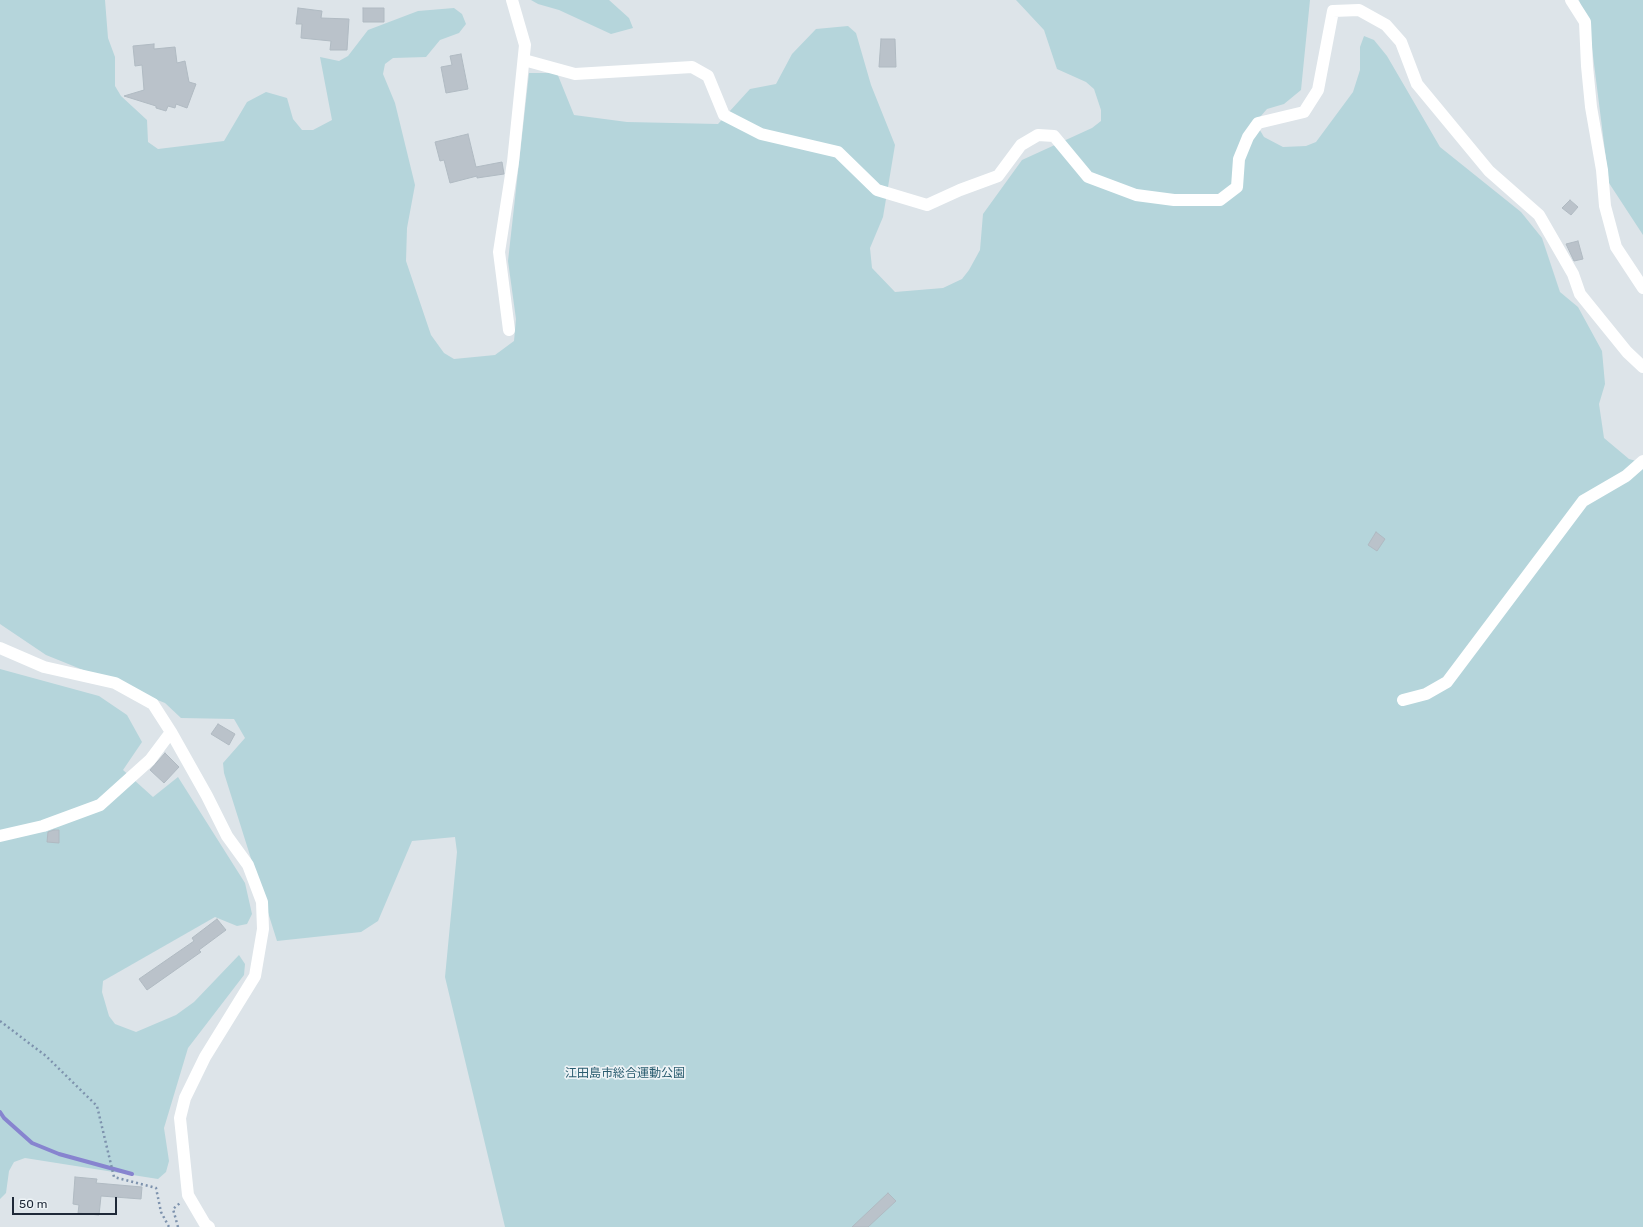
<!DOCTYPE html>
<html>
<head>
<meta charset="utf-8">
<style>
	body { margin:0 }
	#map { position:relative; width:1643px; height:1227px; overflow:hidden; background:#dde4e9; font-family:Rubik,sans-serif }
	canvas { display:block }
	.scale { position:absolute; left:12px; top:1197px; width:105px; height:18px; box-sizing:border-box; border:2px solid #1f2938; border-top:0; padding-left:5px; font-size:12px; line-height:14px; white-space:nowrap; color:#1f2938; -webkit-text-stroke:3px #edf3f6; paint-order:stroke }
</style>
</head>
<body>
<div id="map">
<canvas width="1643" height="1227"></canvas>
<div class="scale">50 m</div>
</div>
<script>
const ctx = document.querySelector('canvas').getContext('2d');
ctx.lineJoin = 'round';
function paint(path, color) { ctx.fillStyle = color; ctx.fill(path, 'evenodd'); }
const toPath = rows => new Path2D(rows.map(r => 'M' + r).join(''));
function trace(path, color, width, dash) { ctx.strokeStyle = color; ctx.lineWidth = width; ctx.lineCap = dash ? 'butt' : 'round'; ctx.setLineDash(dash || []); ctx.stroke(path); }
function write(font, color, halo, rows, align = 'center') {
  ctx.font = font + ' Rubik,"Noto Sans JP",sans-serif'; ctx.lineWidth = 3.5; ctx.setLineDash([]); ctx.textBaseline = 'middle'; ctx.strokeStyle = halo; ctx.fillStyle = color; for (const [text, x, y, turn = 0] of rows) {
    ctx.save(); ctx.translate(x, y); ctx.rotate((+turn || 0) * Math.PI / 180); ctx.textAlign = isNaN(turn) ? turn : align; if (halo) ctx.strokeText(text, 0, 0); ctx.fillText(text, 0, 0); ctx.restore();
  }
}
paint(toPath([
	[0,0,105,0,108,38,115,57,115,86,121,96,147,120,148,142,158,149,224,141,247,102,266,92,287,98,293,119,302,130,313,130,332,120,320,57,339,61,348,56,368,30,418,11,454,8,462,14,466,24,459,33,440,40,426,57,393,58,385,64,383,74,395,103,415,185,407,228,406,261,431,335,444,353,454,359,495,355,514,341,516,319,508,261,529,73,557,73,574,115,627,122,718,124,750,89,776,84,792,54,816,29,848,26,856,33,871,85,895,145,883,217,870,248,872,268,895,292,943,288,962,279,969,270,980,250,983,214,1022,160,1092,128,1101,121,1101,110,1094,89,1086,82,1057,69,1044,30,1016,0,1310,0,1301,90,1284,104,1267,109,1260,117,1258,127,1264,137,1283,147,1306,146,1316,142,1353,92,1360,70,1360,47,1364,36,1374,40,1387,56,1440,147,1521,212,1542,238,1560,292,1578,307,1602,351,1605,384,1599,404,1604,438,1629,459,1640,462,1643,461,1643,1227,505,1227,445,977,457,852,455,837,412,841,378,921,361,932,277,941,224,773,223,763,245,738,234,719,181,718,165,703,46,655,0,624],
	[531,0,609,0,629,18,633,28,611,34,559,10,538,4],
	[1579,0,1643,0,1643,235,1609,183,1590,32],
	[0,669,99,696,127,715,142,742,123,770,153,797,178,777,245,883,252,914,247,924,237,926,215,917,103,981,102,992,109,1016,115,1024,136,1032,176,1015,194,1002,239,955,245,964,244,975,188,1048,164,1128,169,1161,166,1172,158,1179,25,1158,14,1162,9,1171,6,1193,0,1199]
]), '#b5d5db');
trace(toPath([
	[0,1112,4,1118,32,1143,59,1154,132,1174]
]), '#8784cf', 4);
const building = toPath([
	[298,8,322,11,321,18,349,19,347,50,330,50,331,41,301,38,302,24,296,24,298,8],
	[363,8,384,8,384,22,363,22,363,8],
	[881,39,895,39,896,67,879,67,881,39],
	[154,44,154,49,175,47,177,63,185,61,189,82,196,84,187,108,176,104,175,108,168,106,166,111,156,108,156,106,124,96,144,90,142,65,135,66,133,46,154,44],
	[461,54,468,89,446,93,441,67,452,65,450,56,461,54],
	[468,134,476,167,502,162,504,174,477,178,477,176,450,183,444,160,440,161,435,142,468,134],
	[1570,200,1578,207,1571,215,1562,208,1570,200],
	[1578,241,1583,259,1574,261,1566,244,1578,241],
	[1376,532,1385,539,1377,551,1368,545,1376,532],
	[218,724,235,734,229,745,211,734,218,724],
	[165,753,179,767,164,783,150,770,165,753],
	[54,830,59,830,59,843,47,842,48,832,54,830],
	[217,919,226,930,199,950,201,952,147,990,139,979,194,941,192,938,217,919],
	[75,1177,97,1179,96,1183,142,1187,141,1199,101,1196,99,1215,78,1213,79,1205,73,1204,75,1177],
	[888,1193,896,1201,868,1227,852,1227,888,1193]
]);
paint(building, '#bac2ca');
trace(building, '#b0bac2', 1);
trace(toPath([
	[0,1021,46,1056,97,1106,114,1177,156,1188,161,1212,169,1227],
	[178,1227,173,1209,180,1203]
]), '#7d92ad', 2.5, [2, 3]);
trace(toPath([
	[1571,0,1585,22,1587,66,1591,107,1602,170,1605,206,1616,247,1643,288],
	[524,60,575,74,692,67,708,76,724,115,761,134,838,152,877,190,927,205,960,190,998,176,1021,145,1038,135,1054,136,1088,177,1136,195,1174,200,1220,200,1237,187,1239,159,1248,137,1258,123,1304,112,1318,90,1333,11,1359,10,1386,25,1401,42,1417,84,1489,171,1539,215,1573,274,1580,294,1627,352,1643,367],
	[509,330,499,252,513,162,525,45,512,0],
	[0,648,44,667,115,683,153,704,171,732,207,796,227,836,248,865,262,902,263,929,255,976,205,1057,185,1098,180,1118,188,1195,205,1224,209,1227],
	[1403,700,1426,694,1447,682,1583,501,1626,476,1643,461],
	[0,836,43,826,100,805,150,760,171,732]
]), '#fff', 12);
write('12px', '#2a5c6f', '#edf3f6', [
	["江田島市総合運動公園",625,1074]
]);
</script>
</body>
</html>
